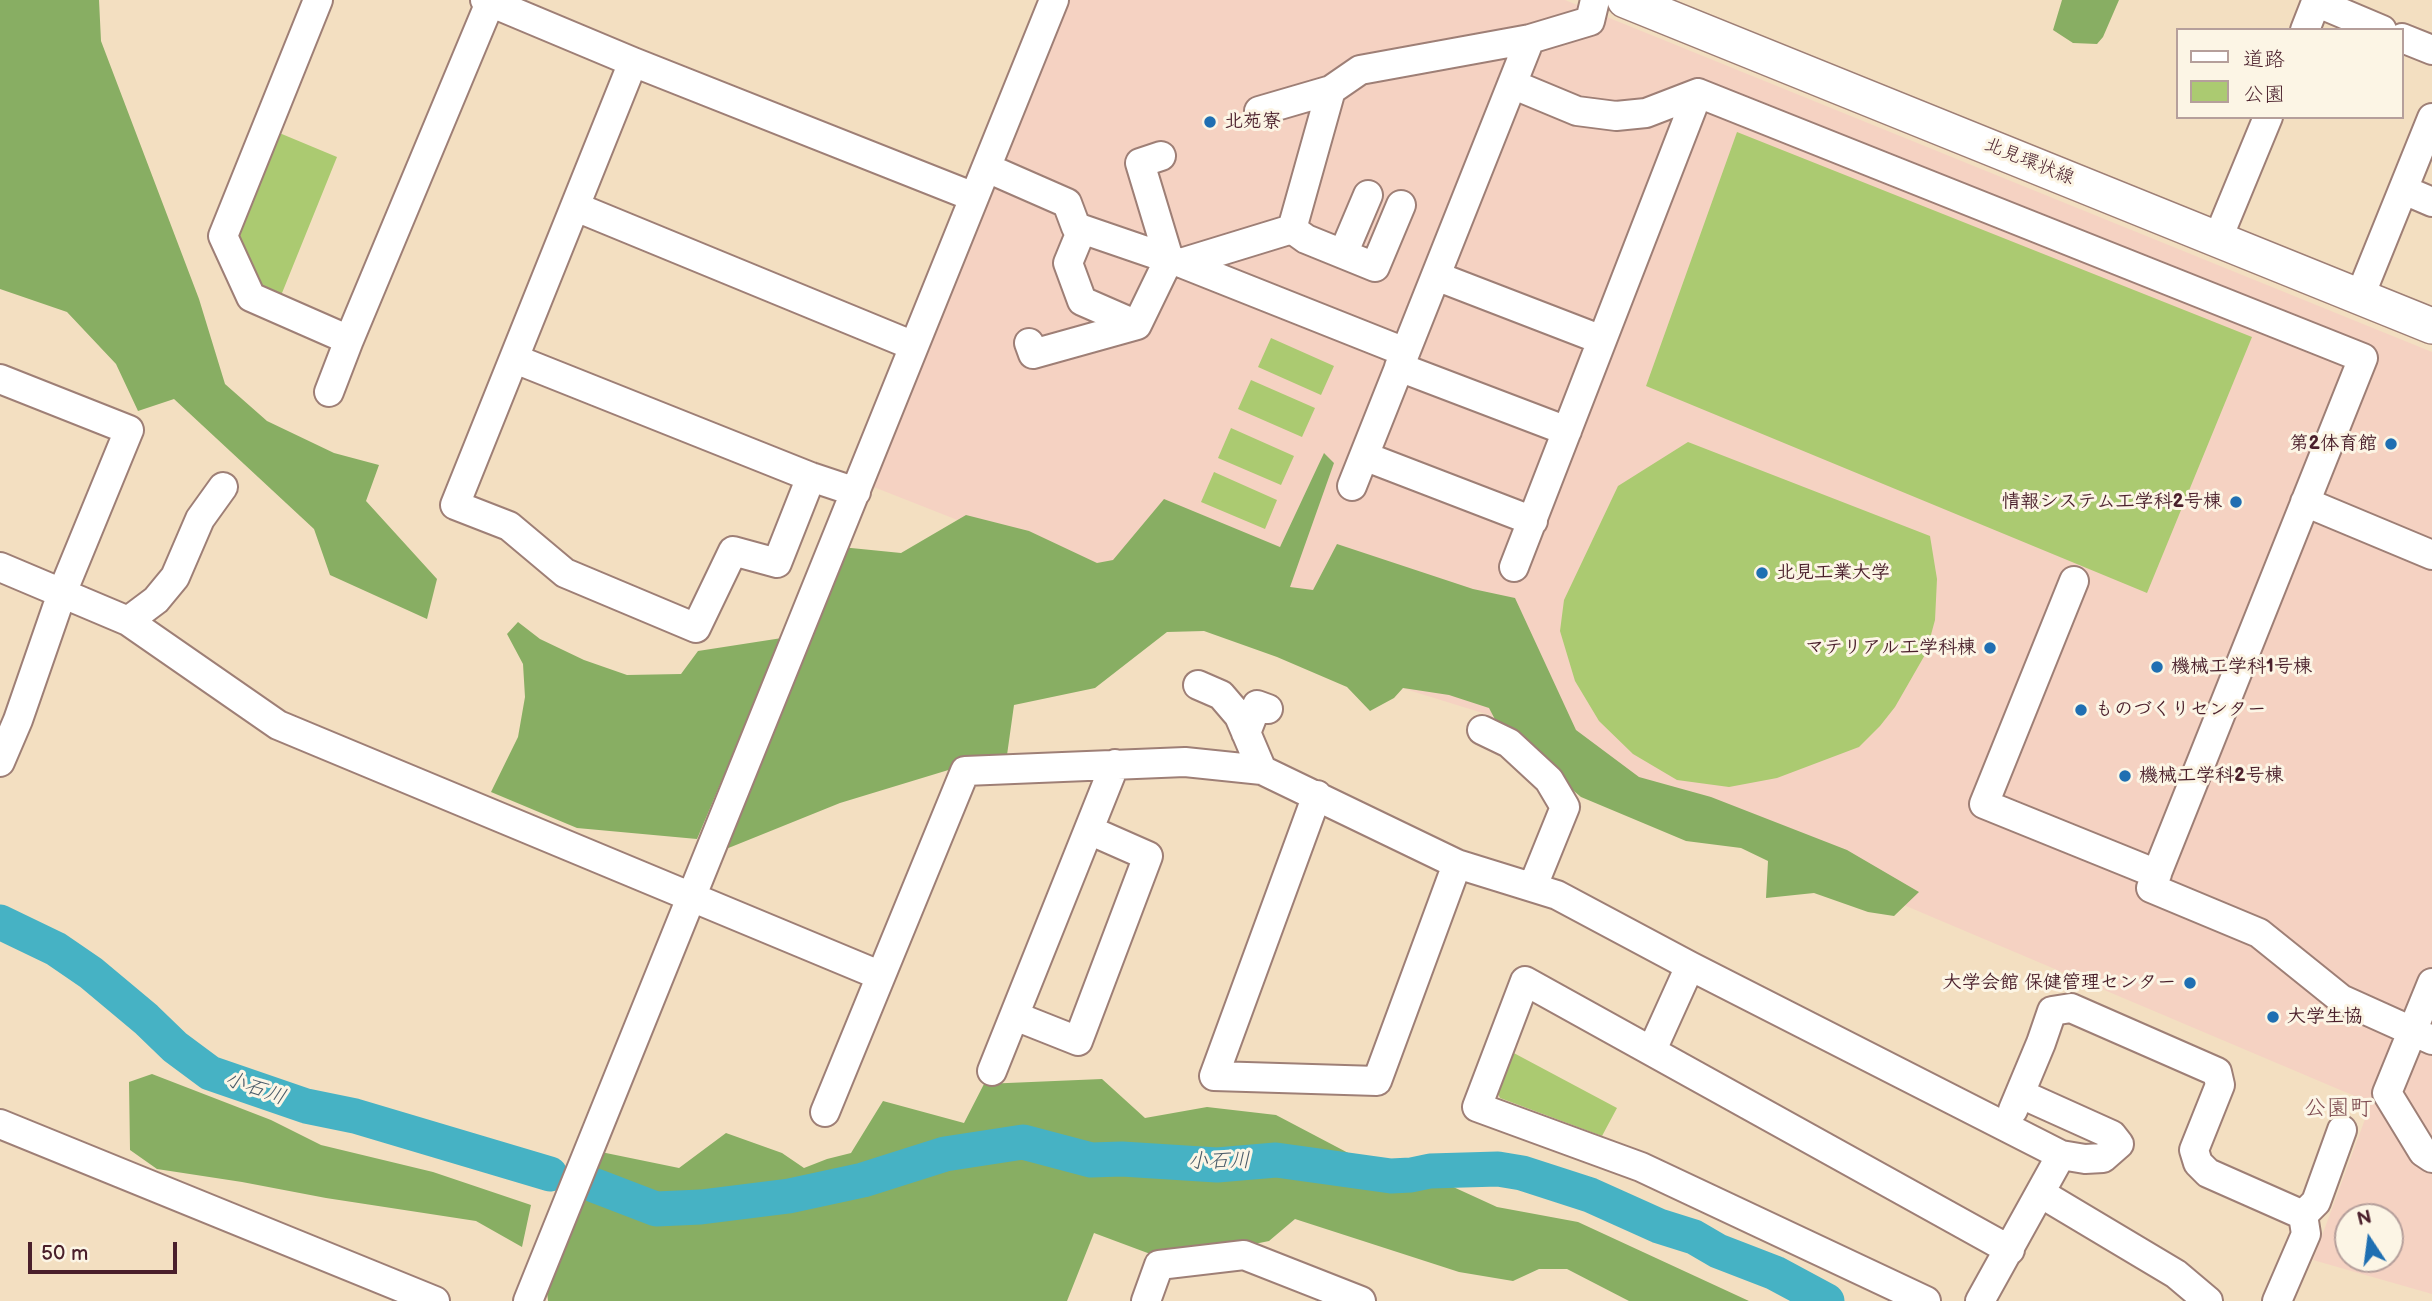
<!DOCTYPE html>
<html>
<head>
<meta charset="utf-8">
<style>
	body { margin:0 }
	#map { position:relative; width:2432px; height:1301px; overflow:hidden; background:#f3dfc1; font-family:"Balsamiq Sans","Klee One",sans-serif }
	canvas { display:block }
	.legend { position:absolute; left:2176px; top:28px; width:228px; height:91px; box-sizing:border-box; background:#fcf5e5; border:2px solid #b59f9b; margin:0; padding:9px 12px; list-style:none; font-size:21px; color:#4a1f2b }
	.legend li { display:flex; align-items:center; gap:14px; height:35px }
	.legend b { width:35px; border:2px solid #b59f9b }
	.north { position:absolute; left:2334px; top:1203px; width:70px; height:70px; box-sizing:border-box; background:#fcf5e5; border:2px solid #b59f9b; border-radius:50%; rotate:347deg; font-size:19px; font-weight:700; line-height:28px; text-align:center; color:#4a1f2b }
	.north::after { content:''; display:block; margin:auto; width:24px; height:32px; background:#1f6fb2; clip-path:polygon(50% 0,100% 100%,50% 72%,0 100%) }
	.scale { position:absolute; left:28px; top:1242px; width:149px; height:32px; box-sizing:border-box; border:4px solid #4a1f2b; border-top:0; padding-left:9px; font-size:21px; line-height:24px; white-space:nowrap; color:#4a1f2b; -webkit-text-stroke:5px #fcf5e5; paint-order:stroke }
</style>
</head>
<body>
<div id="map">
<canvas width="2432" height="1301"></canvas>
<ul class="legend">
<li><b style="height:9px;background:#fff"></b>道路</li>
<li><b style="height:19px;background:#abca71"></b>公園</li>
</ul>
<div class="north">N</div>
<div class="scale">50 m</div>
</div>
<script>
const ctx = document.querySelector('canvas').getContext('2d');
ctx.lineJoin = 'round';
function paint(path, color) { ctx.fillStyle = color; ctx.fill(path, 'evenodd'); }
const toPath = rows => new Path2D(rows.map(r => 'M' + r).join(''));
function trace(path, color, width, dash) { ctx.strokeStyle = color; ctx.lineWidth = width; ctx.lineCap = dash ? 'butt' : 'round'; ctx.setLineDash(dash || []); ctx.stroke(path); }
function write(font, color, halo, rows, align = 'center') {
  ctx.font = font + ' "Balsamiq Sans","Klee One",sans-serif'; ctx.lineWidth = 6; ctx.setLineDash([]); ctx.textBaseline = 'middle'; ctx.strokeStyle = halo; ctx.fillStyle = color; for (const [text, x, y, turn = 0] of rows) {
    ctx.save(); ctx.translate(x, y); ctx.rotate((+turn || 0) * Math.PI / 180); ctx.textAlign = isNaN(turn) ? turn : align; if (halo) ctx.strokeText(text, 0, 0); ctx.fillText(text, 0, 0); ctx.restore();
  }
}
paint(toPath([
	[1064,0,1565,0,2432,352,2432,1294,2313,1260,2371,1103,1807,864,1502,719,1318,662,866,484],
	[2348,1217,2390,1217,2390,1259,2348,1259]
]), '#f5d2c2');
paint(toPath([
	[277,132,337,157,280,298,260,288,237,232],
	[1737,132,2252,337,2147,593,1646,386],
	[1271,338,1334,366,1321,395,1258,367],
	[1251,380,1315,408,1302,437,1238,409],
	[1231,428,1294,456,1281,485,1218,458],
	[1688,442,1930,536,1937,579,1935,620,1926,653,1895,707,1880,726,1859,747,1777,778,1729,787,1677,780,1633,754,1599,721,1575,681,1560,631,1564,600,1618,486],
	[1214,472,1277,500,1265,529,1201,502],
	[1510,1051,1617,1108,1602,1136,1500,1098,1496,1089]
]), '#abca71');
paint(toPath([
	[0,0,99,0,101,41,199,299,225,384,267,421,334,453,379,465,366,501,437,579,427,619,330,575,314,529,174,399,138,411,116,364,67,312,0,289],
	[2062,0,2119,0,2103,37,2097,44,2073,43,2053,30],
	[1324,453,1334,463,1290,587,1313,590,1337,544,1473,589,1515,598,1576,730,1639,777,1711,797,1847,850,1919,892,1894,916,1868,912,1814,893,1766,898,1768,861,1741,848,1686,841,1581,797,1500,729,1489,708,1449,695,1403,688,1394,698,1370,711,1347,687,1277,657,1204,631,1167,632,1095,688,1014,705,1007,755,955,768,840,803,726,849,804,634,841,547,901,553,966,515,1029,531,1097,563,1113,560,1164,499,1280,547],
	[518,622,540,639,584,660,627,675,681,674,698,651,782,638,697,839,577,828,491,792,518,737,525,697,523,664,507,634],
	[152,1074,271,1120,321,1145,433,1172,531,1205,522,1247,476,1221,326,1198,242,1182,157,1169,130,1150,129,1082],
	[1102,1079,1145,1118,1207,1107,1276,1115,1373,1166,1438,1180,1497,1207,1578,1222,1749,1301,1629,1301,1567,1269,1539,1269,1513,1281,1459,1272,1295,1219,1269,1241,1240,1247,1153,1255,1094,1233,1067,1301,548,1301,546,1282,601,1152,679,1168,726,1133,782,1153,804,1168,827,1159,851,1153,883,1101,964,1123,984,1084]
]), '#88ae63');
trace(toPath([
	[0,922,56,949,91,973,146,1019,175,1047,210,1073,306,1106,355,1116,550,1174],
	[596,1186,656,1209,701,1207,789,1196,863,1180,945,1154,1023,1142,1091,1160,1122,1159,1217,1165,1276,1160,1391,1176,1411,1175,1430,1171,1498,1169,1522,1173,1590,1195,1659,1226,1694,1237,1718,1251,1775,1273,1827,1301]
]), '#46b2c4', 35);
const minor = toPath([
	[318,0,223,236,251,297,349,340],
	[485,0,633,62,974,197],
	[2305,30,2316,2,2382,30],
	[2402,38,2432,50],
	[633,62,455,505,509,526,565,573,696,628,733,551,777,563,811,477],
	[1512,84,1577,111,1616,116,1646,113,1698,93,2363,358,2151,888,2259,933,2341,999,2432,1040],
	[1259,111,1331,90,1360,70,1530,39],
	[994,171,1067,203,1076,227,1181,263,1405,352],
	[2404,190,2432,202],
	[576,207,914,346],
	[1082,229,1068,263,1082,301,1137,325],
	[1292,229,1306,239,1375,267,1401,205],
	[2218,238,2268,117],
	[1343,254,1368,195],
	[1181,263,1292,229,1331,90],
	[1436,276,1602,340],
	[2360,296,2432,118],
	[1029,343,1033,354,1137,325,1169,259,1140,163,1161,156],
	[515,359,811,477,856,492],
	[1399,367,1567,431],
	[0,379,129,430,62,593,18,720,0,762],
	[329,392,349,340,491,0],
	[1364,456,1533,521],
	[1352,486,1530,39,1590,21,1595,0],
	[2305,502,2432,555],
	[0,567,128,621,278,725,879,975],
	[1514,567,1698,93],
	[2074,581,1984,804,2157,874],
	[128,621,156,600,175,577,200,519,223,487],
	[1198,685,1221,695,1239,716,1262,770],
	[1482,730,1509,743,1549,780,1565,807,1533,886],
	[1246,733,1257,705,1268,709],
	[1317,795,1214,1076,1377,1081,1457,864],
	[2432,983,2387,1093,2423,1152,2432,1158],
	[1015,1016,1078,1041,1148,856,1089,830],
	[1652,1050,1690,966],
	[992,1071,1115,764],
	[2013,1110,2041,1043,2052,1011,2071,1008,2217,1072,2220,1085,2194,1150,2198,1163,2208,1173,2303,1215,2306,1234,2277,1301],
	[825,1112,965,771,1185,762,1262,770,1457,864,1557,895,1690,966,2061,1155,2085,1159,2103,1158,2119,1144,2112,1135,2021,1094],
	[0,1124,435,1301],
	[2042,1194,2176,1274,2208,1301],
	[2303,1215,2316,1202,2342,1130],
	[528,1301,1054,0],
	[1146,1301,1159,1265,1244,1255,1361,1301],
	[1926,1301,1641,1167,1477,1107,1525,981,2010,1250],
	[1980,1301,2061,1155]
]);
const major = toPath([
	[1625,0,2432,326]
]);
trace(minor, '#9e7f76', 32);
trace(major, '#9e7f76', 38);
trace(minor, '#fff', 28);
trace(major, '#fff', 35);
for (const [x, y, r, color] of [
	[1210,122,7,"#1f6fb2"],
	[2391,444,7,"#1f6fb2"],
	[2236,502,7,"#1f6fb2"],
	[1762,573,7,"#1f6fb2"],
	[1990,648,7,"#1f6fb2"],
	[2157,667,7,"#1f6fb2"],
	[2081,710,7,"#1f6fb2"],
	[2125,776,7,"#1f6fb2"],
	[2190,983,7,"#1f6fb2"],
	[2273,1017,7,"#1f6fb2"]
]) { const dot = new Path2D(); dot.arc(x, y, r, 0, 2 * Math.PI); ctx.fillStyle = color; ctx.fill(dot); trace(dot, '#fcf5e5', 2.5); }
write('bold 19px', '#4a1f2b', '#fcf5e5', [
	["北苑寮",1224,122],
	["第2体育館",2377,444,"right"],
	["情報システム工学科2号棟",2222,502,"right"],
	["北見工業大学",1776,573],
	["マテリアル工学科棟",1976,648,"right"],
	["機械工学科1号棟",2171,667],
	["ものづくりセンター",2095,710],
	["機械工学科2号棟",2139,776],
	["大学会館 保健管理センター",2176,983,"right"],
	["大学生協",2287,1017]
], 'left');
write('19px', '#4a1f2b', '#fcf5e5', [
	["北見環状線",2029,162,22]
]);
write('italic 21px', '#485a68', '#fcf5e5', [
	["小石川",255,1089,19],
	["小石川",1219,1162,-1]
]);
write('23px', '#7f4d52', '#fcf5e5', [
	["公園町",2338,1109]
]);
</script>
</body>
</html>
